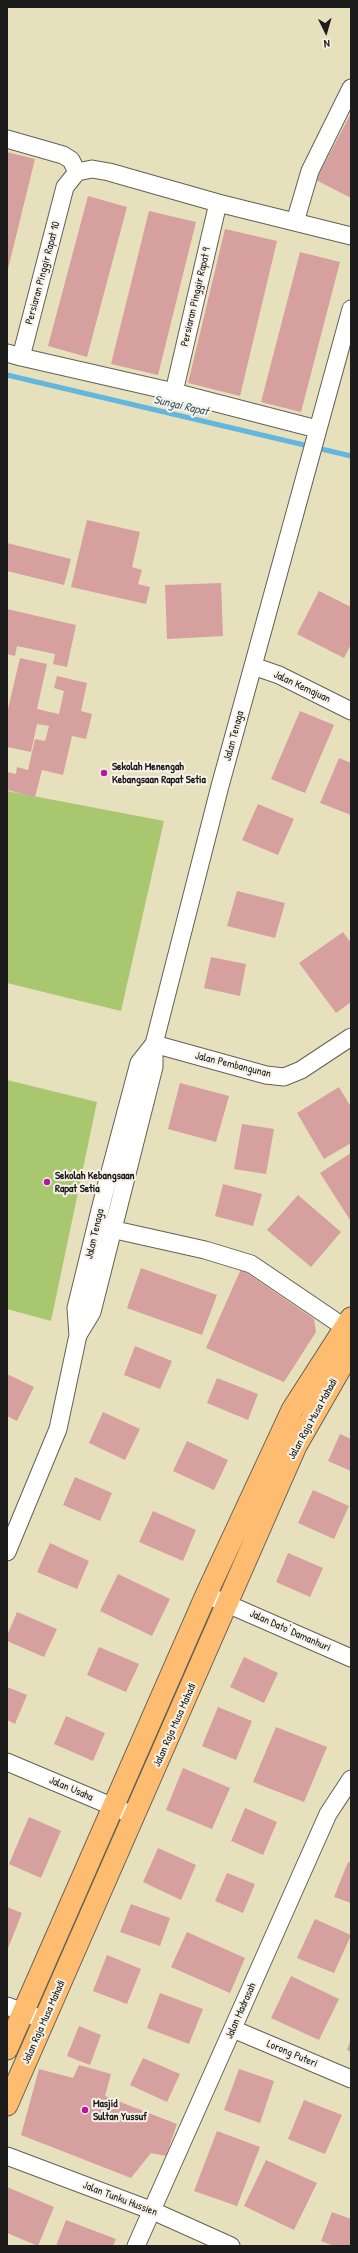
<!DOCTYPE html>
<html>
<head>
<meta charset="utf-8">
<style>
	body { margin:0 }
	#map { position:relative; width:358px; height:2253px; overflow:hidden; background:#e7e0bd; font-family:"Patrick Hand",sans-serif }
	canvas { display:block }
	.frame { position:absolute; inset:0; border:8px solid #1c1c1c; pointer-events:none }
	.north { position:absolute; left:306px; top:12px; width:40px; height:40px; -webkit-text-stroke:3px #f7f3e8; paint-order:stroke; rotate:175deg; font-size:11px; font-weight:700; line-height:16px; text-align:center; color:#1c1c1c }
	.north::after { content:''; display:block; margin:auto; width:14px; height:18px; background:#1c1c1c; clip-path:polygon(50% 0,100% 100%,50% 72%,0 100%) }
</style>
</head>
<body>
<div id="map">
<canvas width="358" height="2253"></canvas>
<div class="frame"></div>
<div class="north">N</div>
</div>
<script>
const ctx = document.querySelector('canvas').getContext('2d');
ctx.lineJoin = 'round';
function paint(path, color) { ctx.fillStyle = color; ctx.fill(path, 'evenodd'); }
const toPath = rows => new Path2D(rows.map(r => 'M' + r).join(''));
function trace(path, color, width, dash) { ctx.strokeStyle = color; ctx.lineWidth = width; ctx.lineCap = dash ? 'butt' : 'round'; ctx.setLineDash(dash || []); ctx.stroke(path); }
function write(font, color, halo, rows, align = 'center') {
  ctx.font = font + ' "Patrick Hand",sans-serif'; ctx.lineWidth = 4; ctx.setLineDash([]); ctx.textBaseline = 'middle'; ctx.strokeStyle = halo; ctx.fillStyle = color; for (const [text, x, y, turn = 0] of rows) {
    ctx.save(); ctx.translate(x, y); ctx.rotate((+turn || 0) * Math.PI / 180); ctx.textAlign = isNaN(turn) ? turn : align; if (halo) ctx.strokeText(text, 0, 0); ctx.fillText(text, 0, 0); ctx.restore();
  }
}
paint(toPath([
	[7,791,164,821,121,1011,7,983],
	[7,1080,97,1102,51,1321,7,1309]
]), '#a9c76e');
trace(toPath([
	[7,375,351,456]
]), '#63b7df', 5);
paint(toPath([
	[351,113,351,198,316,180],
	[7,152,35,159,8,269,7,269],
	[88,196,127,207,87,357,48,346],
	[149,211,196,222,158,375,111,364],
	[225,229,277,241,240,396,188,383],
	[300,252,340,262,301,412,261,402],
	[87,520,140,532,132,567,142,570,138,584,150,587,146,604,71,587],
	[7,543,71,559,64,585,7,571],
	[221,583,223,636,167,639,165,585],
	[319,591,351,607,351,644,344,658,297,634],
	[7,609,76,625,67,667,53,664,55,654,17,646,15,656,7,654],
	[20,658,47,664,37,709,59,714,64,691,54,688,57,676,87,683,81,711,92,714,86,739,72,736,63,775,42,770,35,797,7,790,7,772,16,774,17,767,28,770,35,739,45,741,49,726,37,724,31,752,7,747,7,713],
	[300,711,334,725,305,793,271,779],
	[339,758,351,763,351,815,320,803],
	[258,804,294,819,278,855,242,840],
	[237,891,285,903,275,938,227,926],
	[343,932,351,943,351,1002,336,1013,299,963],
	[211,957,246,964,240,996,204,988],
	[180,1083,229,1096,216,1142,168,1129],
	[339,1087,351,1107,351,1143,324,1159,297,1113],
	[242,1124,274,1129,266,1174,234,1169],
	[351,1153,351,1219,350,1220,320,1173],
	[223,1184,262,1194,253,1226,215,1216],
	[298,1195,341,1232,311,1267,267,1230],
	[141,1268,217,1295,202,1335,127,1308],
	[241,1269,314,1319,316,1332,284,1382,206,1348],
	[135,1346,172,1361,160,1389,124,1375],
	[7,1374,34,1387,17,1421,7,1416],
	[217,1378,258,1394,248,1420,207,1403],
	[103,1412,140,1429,125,1460,89,1443],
	[340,1434,351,1439,351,1471,328,1461],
	[187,1441,228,1460,214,1490,173,1471],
	[75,1477,112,1493,100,1521,63,1505],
	[313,1490,349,1506,334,1539,298,1523],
	[153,1511,196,1530,183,1561,139,1542],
	[50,1543,89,1561,77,1589,37,1572],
	[288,1553,323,1568,310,1597,276,1582],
	[118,1574,170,1599,152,1636,100,1611],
	[17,1612,57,1629,44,1657,7,1641,7,1636],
	[99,1647,139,1664,126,1692,87,1675],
	[244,1657,278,1673,264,1703,230,1687],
	[7,1687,27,1695,15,1724,7,1720],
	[218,1707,252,1721,236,1760,202,1746],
	[66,1716,105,1733,93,1761,54,1744],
	[276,1727,327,1747,304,1802,253,1782],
	[183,1768,230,1788,212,1829,166,1810],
	[245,1808,277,1822,263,1855,231,1841],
	[29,1817,61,1831,41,1878,9,1864],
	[158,1848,196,1865,181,1900,143,1882],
	[348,1862,351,1863,351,1903,334,1897],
	[227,1873,255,1884,243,1913,215,1901],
	[131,1904,170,1918,160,1946,120,1932],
	[7,1907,22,1913,7,1951],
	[315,1919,351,1935,334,1973,297,1958],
	[187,1932,245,1958,230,1993,171,1967],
	[107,1955,141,1969,127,2004,93,1991],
	[291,1976,339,1999,319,2040,271,2018],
	[160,1993,203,2009,189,2044,147,2028],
	[79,2026,101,2035,90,2065,67,2056],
	[351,2039,351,2052,347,2050],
	[143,2058,180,2074,167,2102,130,2085],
	[79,2065,111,2074,105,2096,177,2124,166,2156,151,2153,131,2178,21,2135,39,2069,73,2078],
	[239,2069,274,2081,260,2123,224,2110],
	[304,2100,342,2115,325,2154,288,2139],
	[217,2131,260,2147,237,2206,194,2191],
	[266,2160,317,2183,294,2230,244,2206],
	[7,2187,54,2207,38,2246,7,2233],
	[332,2212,351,2219,351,2246,334,2246,321,2241],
	[66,2220,116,2239,113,2246,56,2246]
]), '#d6a09e');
const minor = toPath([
	[7,139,63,155,71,160,77,172],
	[295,222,310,171,351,88],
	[7,353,21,357],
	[174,392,218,203],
	[317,429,174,392,21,357,65,187,77,172,92,169,109,172,218,203,351,236],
	[253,666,279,675,351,711],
	[154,1044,266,1075,284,1077,301,1070,351,1037],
	[102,1227,205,1250,251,1264,344,1327],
	[78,1335,92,1312,154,1067,154,1044,220,786,351,309],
	[7,1552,58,1429,78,1335,76,1308,102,1202,139,1063,154,1044],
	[216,1599,351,1658],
	[7,1762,135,1816],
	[7,2006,44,2020],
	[233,2029,351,2079],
	[7,2156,153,2211,231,2246],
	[136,2246,328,1814,351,1779]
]);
const major = toPath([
	[7,2049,206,1595,292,1410,351,1318],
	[7,2105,296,1446,351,1350]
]);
trace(minor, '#636154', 19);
trace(major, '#636154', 23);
trace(minor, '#fff', 17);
trace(major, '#fdbc70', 21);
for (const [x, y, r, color] of [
	[104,773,4,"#b5179e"],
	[47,1182,4,"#b5179e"],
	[85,2110,4,"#b5179e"]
]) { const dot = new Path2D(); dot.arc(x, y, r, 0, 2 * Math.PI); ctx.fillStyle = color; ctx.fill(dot); trace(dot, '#f7f3e8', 1.5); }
write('11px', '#1c1c1c', '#f7f3e8', [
	["Persiaran Pinggir Rapat 10",43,273,-75],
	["Persiaran Pinggir Rapat 9",196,297,-77],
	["Jalan Kemajuan",302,687,25],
	["Jalan Tenaga",234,736,-75],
	["Jalan Pembangunan",233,1065,14],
	["Jalan Tenaga",95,1234,-77],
	["Jalan Raja Musa Mahadi",313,1419,-61],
	["Jalan Dato' Damanhuri",290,1631,24],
	["Jalan Raja Musa Mahadi",175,1725,-66],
	["Jalan Usaha",71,1789,23],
	["Jalan Madrasah",241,2011,-66],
	["Jalan Raja Musa Mahadi",44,2022,-66],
	["Lorong Puteri",292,2054,23],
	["Jalan Tunku Hussien",120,2199,21]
]);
write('bold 11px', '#1c1c1c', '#f7f3e8', [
	["Sekolah Menengah",112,767],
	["Kebangsaan Rapat Setia",112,780],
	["Sekolah Kebangsaan",55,1176],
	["Rapat Setia",55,1189],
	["Masjid",93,2104],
	["Sultan Yussuf",93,2117]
], 'left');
write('italic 12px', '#385a6a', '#f7f3e8', [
	["Sungai Rapat",181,406,13]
]);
</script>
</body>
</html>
